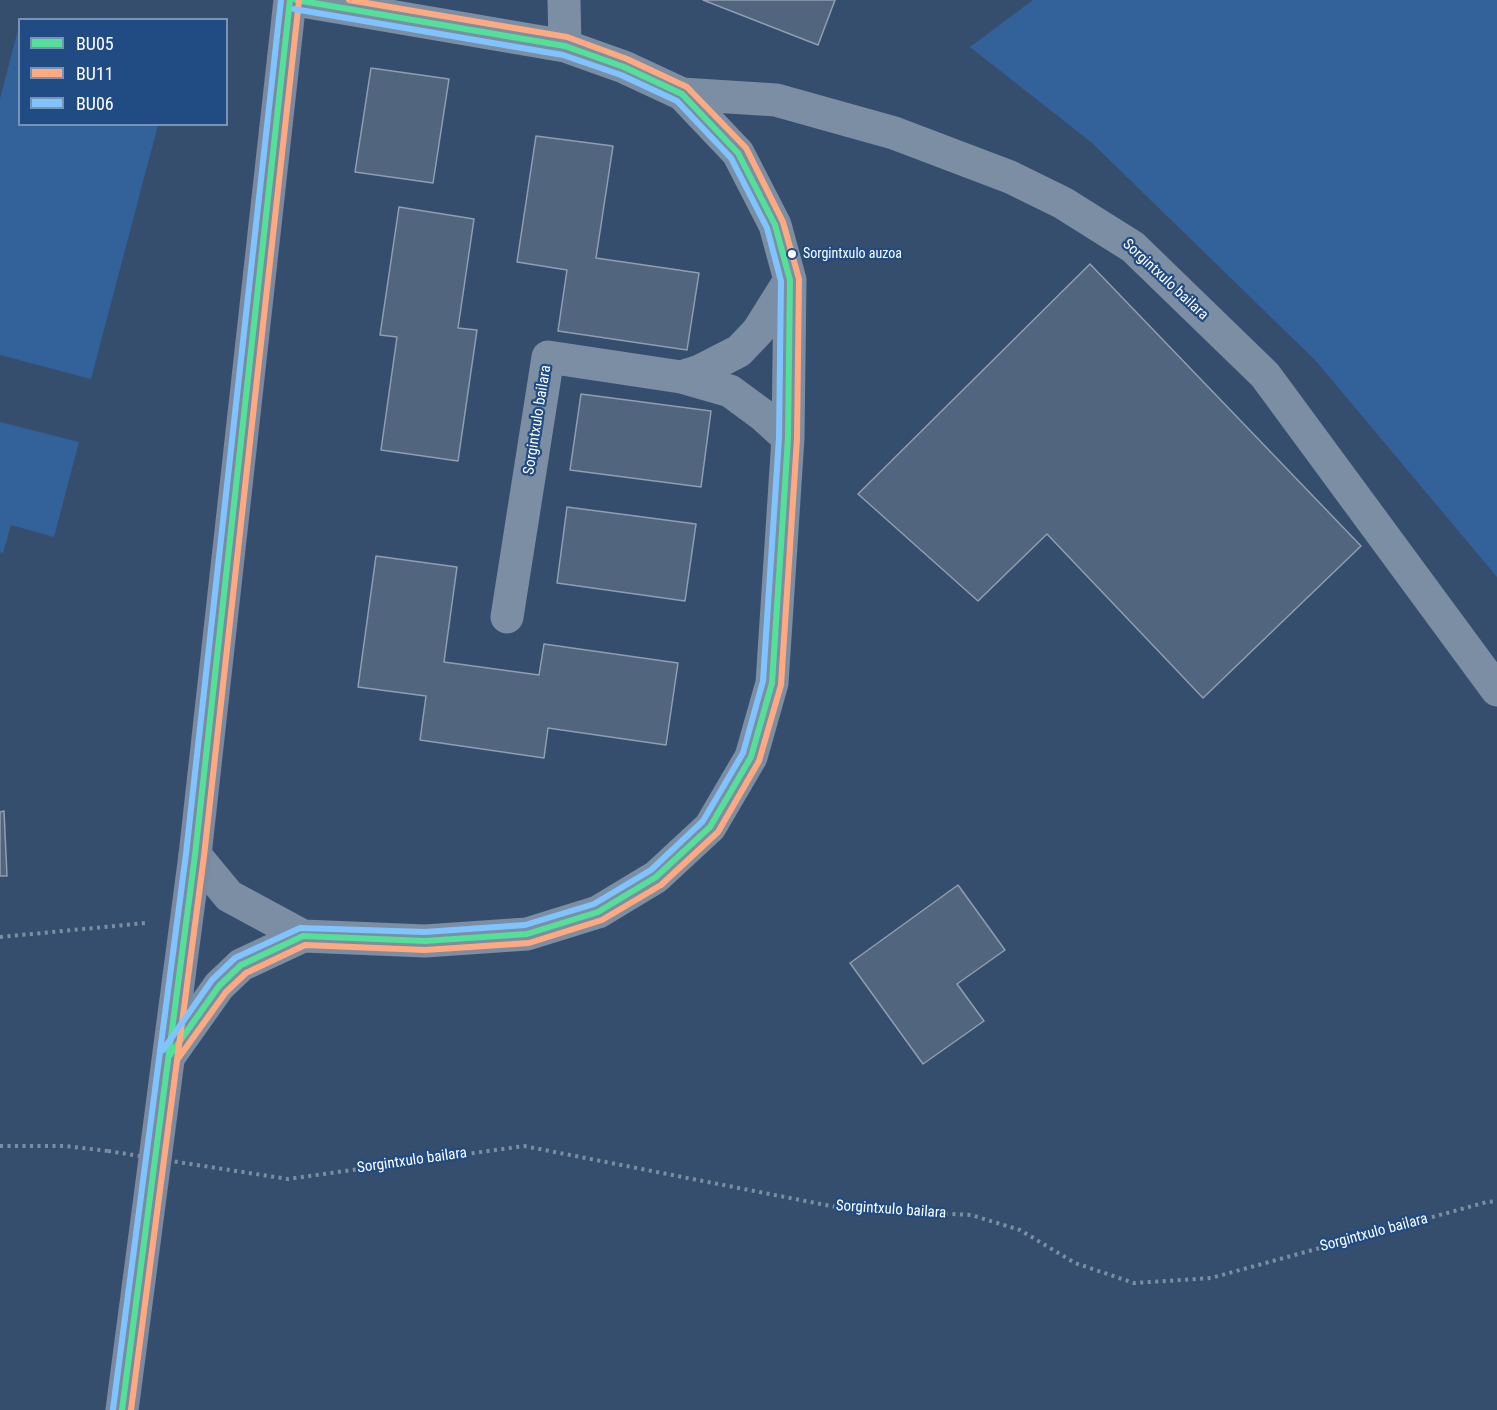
<!DOCTYPE html>
<html>
<head>
<meta charset="utf-8">
<style>
	body { margin:0 }
	#map { position:relative; width:1497px; height:1410px; overflow:hidden; background:#364e6d; font-family:"Roboto Condensed",sans-serif }
	canvas { display:block }
	.legend { position:absolute; left:18px; top:18px; width:210px; height:108px; box-sizing:border-box; background:#204b83; border:2px solid #7993b5; margin:0; padding:8px 10px; list-style:none; font-size:18px; color:#fff }
	.legend li { display:flex; align-items:center; gap:12px; height:30px }
	.legend b { width:30px; border:2px solid #7993b5 }
</style>
</head>
<body>
<div id="map">
<canvas width="1497" height="1410"></canvas>
<ul class="legend">
<li><b style="height:8px;background:#53e098"></b>BU05</li>
<li><b style="height:8px;background:#ffa980"></b>BU11</li>
<li><b style="height:8px;background:#80c4ff"></b>BU06</li>
</ul>
</div>
<script>
const ctx = document.querySelector('canvas').getContext('2d');
ctx.lineJoin = 'round';
function paint(path, color) { ctx.fillStyle = color; ctx.fill(path, 'evenodd'); }
const toPath = rows => new Path2D(rows.map(r => 'M' + r).join(''));
function trace(path, color, width, dash) { ctx.strokeStyle = color; ctx.lineWidth = width; ctx.lineCap = dash ? 'butt' : 'round'; ctx.setLineDash(dash || []); ctx.stroke(path); }
function write(font, color, halo, rows, align = 'center') {
  ctx.font = font + ' "Roboto Condensed",sans-serif'; ctx.lineWidth = 4.5; ctx.setLineDash([]); ctx.textBaseline = 'middle'; ctx.strokeStyle = halo; ctx.fillStyle = color; for (const [text, x, y, turn = 0] of rows) {
    ctx.save(); ctx.translate(x, y); ctx.rotate((+turn || 0) * Math.PI / 180); ctx.textAlign = isNaN(turn) ? turn : align; if (halo) ctx.strokeText(text, 0, 0); ctx.fillText(text, 0, 0); ctx.restore();
  }
}
paint(toPath([
	[1033,0,1497,0,1497,577,1316,361,1092,143,970,47],
	[19,26,20,124,158,125,91,379,0,355,0,99],
	[0,422,79,442,54,537,11,525,3,553,0,552]
]), '#33619a');
const building = toPath([
	[703,0,835,0,818,45,703,0],
	[371,68,449,79,433,183,355,172,371,68],
	[536,136,613,146,596,258,699,273,687,350,558,331,567,270,517,262,536,136],
	[399,207,474,219,458,328,477,330,458,461,381,450,397,337,380,335,399,207],
	[1090,264,1361,546,1203,698,1047,534,978,601,858,494,1090,264],
	[581,394,711,411,701,487,570,470,581,394],
	[567,507,696,524,685,601,557,583,567,507],
	[376,556,457,567,444,662,539,675,544,644,678,663,666,745,548,728,544,758,420,740,426,696,358,687,376,556],
	[4,811,7,876,0,876,0,812,4,811],
	[958,885,1005,950,957,984,984,1021,923,1064,850,963,958,885]
]);
paint(building, '#52657e');
trace(building, '#909eb1', 1.5);
trace(toPath([
	[0,937,146,923],
	[0,1146,65,1146,108,1151],
	[197,1165,288,1179,524,1146,841,1208,971,1215,1020,1230,1075,1263,1134,1283,1211,1278,1487,1202,1497,1201]
]), '#7c8ea3', 4, [3, 4.5]);
trace(toPath([
	[564,0,565,46],
	[682,94,776,100,894,133,1010,177,1063,203,1133,247,1265,375,1497,690],
	[681,377,700,371,739,351,758,331,790,280],
	[507,617,548,357,681,377,730,391,764,416,788,438],
	[195,855,229,896,303,936],
	[170,1055,219,986,241,965,303,936,425,941,527,934,598,912,656,877,710,827,751,757,772,683,788,438,790,280,775,225,738,153,682,94,624,67,565,46,296,0]
]), '#7c8ea3', 33);
trace(toPath([
	[122,1410,195,855,290,0]
]), '#7b8aa0', 33);
trace(toPath([
	[108,1151,197,1165]
]), '#7c8ea3', 4, [3, 4.5]);
trace(toPath([
	[170,1055,219,986,241,965,303,936,425,941,527,934,598,912,656,877,710,827,751,757,772,683,788,438,790,280,775,225,738,153,682,94,624,67,565,46,296,0],
	[122,1410,195,855,290,0]
]), '#53e098', 6);
trace(toPath([
	[177,1060,226,992,246,973,305,945,425,950,529,943,602,920,661,885,718,832,759,761,781,685,797,439,799,279,783,222,746,148,687,87,627,59,567,37,349,0],
	[131,1410,204,856,299,1]
]), '#ffa980', 6);
trace(toPath([
	[163,1050,212,980,235,958,300,928,425,932,525,925,594,904,651,870,703,821,743,753,763,681,779,438,781,281,767,228,731,158,677,101,621,75,563,55,294,9],
	[113,1409,186,854,281,0]
]), '#80c4ff', 6);
for (const [x, y, r, color] of [
	[792,254,5,"#fff"]
]) { const dot = new Path2D(); dot.arc(x, y, r, 0, 2 * Math.PI); ctx.fillStyle = color; ctx.fill(dot); trace(dot, '#204b83', 2); }
write('14px', '#fff', '#204b83', [
	["Sorgintxulo auzoa",803,254]
], 'left');
write('15px', '#fff', '#204b83', [
	["Sorgintxulo bailara",1165,280,43],
	["Sorgintxulo bailara",538,420,-81],
	["Sorgintxulo bailara",412,1161,-8],
	["Sorgintxulo bailara",891,1210,4],
	["Sorgintxulo bailara",1374,1233,-15]
]);
</script>
</body>
</html>
